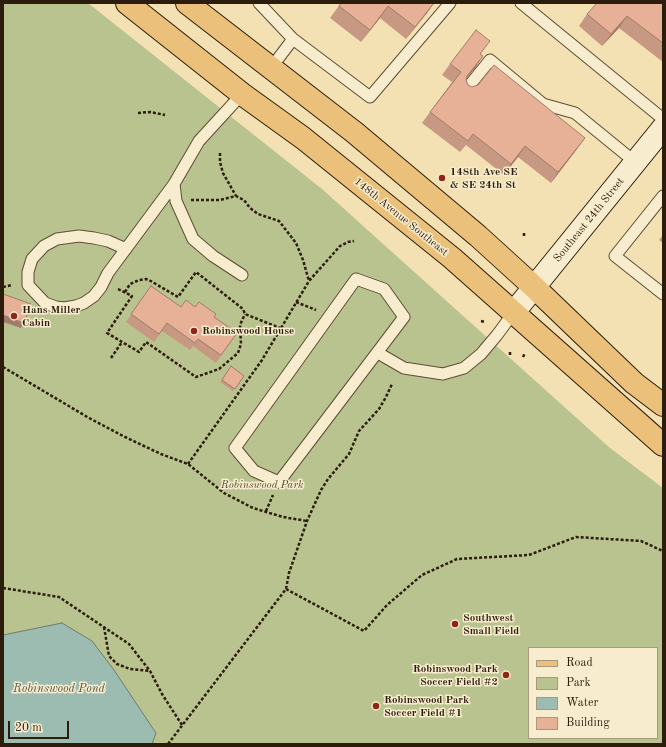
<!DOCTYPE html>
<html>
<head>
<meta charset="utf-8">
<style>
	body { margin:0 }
	#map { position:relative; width:666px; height:747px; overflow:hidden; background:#f4e1b3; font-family:"Old Standard TT",serif }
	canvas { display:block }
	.frame { position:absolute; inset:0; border:4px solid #2b1c0b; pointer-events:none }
	.legend { position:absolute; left:528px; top:647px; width:130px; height:92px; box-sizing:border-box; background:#f8ecce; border:1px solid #a69980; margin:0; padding:5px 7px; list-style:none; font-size:12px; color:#2b1c0b }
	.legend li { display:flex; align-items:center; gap:8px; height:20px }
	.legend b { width:20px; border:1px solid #a69980 }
	.scale { position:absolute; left:8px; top:721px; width:61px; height:18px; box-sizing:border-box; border:2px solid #2b1c0b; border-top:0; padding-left:5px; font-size:12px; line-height:14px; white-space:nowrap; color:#2b1c0b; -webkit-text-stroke:3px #f8ecce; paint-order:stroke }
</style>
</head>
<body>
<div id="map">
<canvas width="666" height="747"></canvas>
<div class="frame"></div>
<ul class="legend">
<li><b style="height:5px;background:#eac07a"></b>Road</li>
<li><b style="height:11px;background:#b9c38f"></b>Park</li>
<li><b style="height:11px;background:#9cbcb2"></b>Water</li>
<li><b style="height:11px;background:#e7b197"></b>Building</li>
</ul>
<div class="scale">20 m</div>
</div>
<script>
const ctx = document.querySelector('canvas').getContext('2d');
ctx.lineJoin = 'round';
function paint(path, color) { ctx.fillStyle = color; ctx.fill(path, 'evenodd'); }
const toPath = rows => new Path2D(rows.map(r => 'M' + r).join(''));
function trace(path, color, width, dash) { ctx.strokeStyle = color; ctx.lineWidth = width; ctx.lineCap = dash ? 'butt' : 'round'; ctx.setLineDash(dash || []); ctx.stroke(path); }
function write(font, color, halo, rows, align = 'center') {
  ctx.font = font + ' "Old Standard TT",serif'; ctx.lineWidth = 3; ctx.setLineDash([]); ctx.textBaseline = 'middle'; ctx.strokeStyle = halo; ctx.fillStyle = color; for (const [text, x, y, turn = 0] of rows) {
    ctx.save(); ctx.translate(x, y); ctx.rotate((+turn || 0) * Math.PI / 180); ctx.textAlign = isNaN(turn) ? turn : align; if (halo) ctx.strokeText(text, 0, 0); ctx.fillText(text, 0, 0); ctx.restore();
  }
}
paint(toPath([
	[3,3,88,3,322,189,610,448,663,488,663,744,3,744],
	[529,648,657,648,657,738,529,738]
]), '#b9c38f');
const water = toPath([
	[62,623,92,641,114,670,156,733,152,744,3,744,3,635,62,623]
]);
paint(water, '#9cbcb2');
trace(water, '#6f7c6f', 1);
const lane = toPath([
	[259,3,293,39,370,97,450,3],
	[521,3,663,119],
	[271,68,293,39],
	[465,91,490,60,543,104,575,113,635,162],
	[174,184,176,201,193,239,213,256,242,275],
	[663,196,615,256,663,294],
	[126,249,108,241,94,238,79,236,57,239,44,246,32,259,28,272,28,285,45,303,56,307,64,308,76,306,84,303,94,296,101,287,108,273,174,184,199,141,242,94],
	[356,279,384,289,404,317,279,482,254,471,235,448,356,279],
	[378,353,404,368,443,374,464,368,481,354,497,335,514,312]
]);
const secondary = toPath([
	[514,312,663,128]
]);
const primary = toPath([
	[127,3,242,94,303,138,452,258,663,445],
	[187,3,354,132,478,236,534,287,634,383,663,405]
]);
trace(lane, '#5d4d35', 13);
trace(secondary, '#2b1c0b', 24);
trace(primary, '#2b1c0b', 24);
trace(toPath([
	[138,113,150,112,165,115],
	[220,153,220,162,223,173,236,196],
	[191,200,220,200,236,196,244,200,250,208,258,214,279,221,296,243,303,260,309,281],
	[524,233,524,237],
	[3,287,12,285],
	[118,289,132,296,107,333,139,352,146,342,196,377,219,369,238,353,241,344,240,325,245,314],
	[125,292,130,284,139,280,146,279,149,280,178,297,196,272,243,309,245,314,280,328],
	[296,302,316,310],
	[481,321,485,322],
	[510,355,510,351],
	[523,357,525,353],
	[111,358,122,342],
	[3,367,89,418,125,437,161,454,188,464,224,493,253,508,283,517,307,521],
	[188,464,262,360,309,281,340,246,348,242,354,241],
	[266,511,273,495],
	[3,588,59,597,129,644,150,671,162,694,182,725],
	[286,589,364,631,387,605,422,575,457,559,529,555,576,537,641,541,663,551],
	[104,627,109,656,117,664,130,669,150,671],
	[168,744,286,589,289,573,307,521,321,490,328,479,349,454,359,431,379,409,386,397,392,384]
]), '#2b1c0b', 2.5, [3, 2]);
trace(lane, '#f8ecce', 11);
trace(secondary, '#f8ecce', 22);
trace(primary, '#eac07a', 22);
paint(toPath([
	[341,3,434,3,427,13,406,39,380,18,361,42,330,18],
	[663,3,663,62,619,28,602,46,579,26,587,14],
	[481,54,476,67,466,79,468,85,577,149,551,183,518,157,504,175,466,145,460,152,422,123,430,112,452,82,442,75,450,64],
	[663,235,663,243,659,240],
	[151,286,181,307,195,307,214,317,237,333,216,363,193,346,190,350,162,331,154,342,126,322],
	[231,366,244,376,233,391,220,382]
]), '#c79882');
paint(toPath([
	[434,3,427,13,406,39,415,27],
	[388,6,380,18,361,42],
	[627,16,619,28,602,46,611,34],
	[483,56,476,67,459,87,467,76],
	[585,138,577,149,551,183,558,172],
	[525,146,518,157,504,175,511,164],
	[3,315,24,323,21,328,3,322]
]), '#a27c6a');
const building = toPath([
	[341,3,434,3,415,27,388,6,370,30,339,6,341,3],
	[597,3,663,3,663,43,627,16,611,34,587,14,597,3],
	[476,30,490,41,480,54,483,56,467,76,466,80,468,85,472,87,478,85,494,65,585,138,558,172,525,146,511,164,473,134,468,141,430,112,461,72,450,64,476,30],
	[151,286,181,307,186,300,195,307,199,302,216,314,214,317,237,333,221,355,198,339,195,343,167,323,159,334,131,314,151,286],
	[3,294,31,304,24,323,3,315,3,294],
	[231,366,244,376,235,389,222,380,231,366]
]);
paint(building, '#e7b197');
trace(building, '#a27c6a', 1);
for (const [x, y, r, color] of [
	[442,178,4,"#8f2418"],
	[14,316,4,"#8f2418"],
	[194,331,4,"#8f2418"],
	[455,624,4,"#8f2418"],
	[506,675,4,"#8f2418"],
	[376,706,4,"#8f2418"]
]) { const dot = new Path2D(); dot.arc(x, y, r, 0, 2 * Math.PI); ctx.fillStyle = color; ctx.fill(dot); trace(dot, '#f8ecce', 1.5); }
write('bold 11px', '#2b1c0b', '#f8ecce', [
	["148th Ave SE",450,172],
	["& SE 24th St",450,185],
	["Hans Miller",22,310],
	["Cabin",22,323],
	["Robinswood House",202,331],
	["Southwest",463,618],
	["Small Field",463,631],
	["Robinswood Park",498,669,"right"],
	["Soccer Field #2",498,682,"right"],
	["Robinswood Park",384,700],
	["Soccer Field #1",384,713]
], 'left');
write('11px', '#2b1c0b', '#f8ecce', [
	["148th Avenue Southeast",401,217,39],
	["Southeast 24th Street",589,220,-51]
]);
write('italic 11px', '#564e33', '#f8ecce', [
	["Robinswood Park",262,485]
]);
write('italic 12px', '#535445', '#f8ecce', [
	["Robinswood Pond",59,689]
]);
</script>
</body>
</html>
